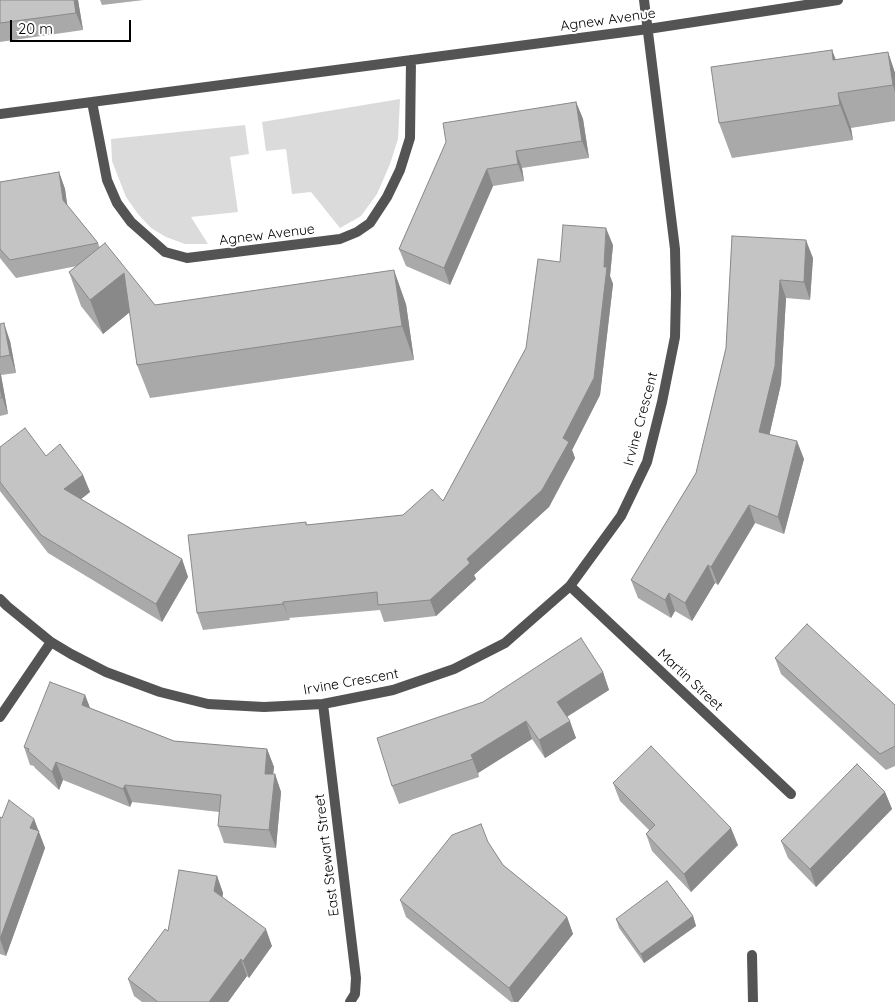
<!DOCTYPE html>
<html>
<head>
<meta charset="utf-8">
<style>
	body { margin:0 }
	#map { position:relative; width:895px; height:1002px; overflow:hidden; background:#fff; font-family:Quicksand,sans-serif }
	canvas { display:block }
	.scale { position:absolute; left:10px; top:20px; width:121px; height:22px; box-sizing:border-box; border:2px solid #000; border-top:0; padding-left:6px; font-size:15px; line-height:18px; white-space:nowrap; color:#000; -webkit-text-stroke:4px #fff; paint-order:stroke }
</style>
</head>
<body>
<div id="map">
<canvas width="895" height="1002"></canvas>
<div class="scale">20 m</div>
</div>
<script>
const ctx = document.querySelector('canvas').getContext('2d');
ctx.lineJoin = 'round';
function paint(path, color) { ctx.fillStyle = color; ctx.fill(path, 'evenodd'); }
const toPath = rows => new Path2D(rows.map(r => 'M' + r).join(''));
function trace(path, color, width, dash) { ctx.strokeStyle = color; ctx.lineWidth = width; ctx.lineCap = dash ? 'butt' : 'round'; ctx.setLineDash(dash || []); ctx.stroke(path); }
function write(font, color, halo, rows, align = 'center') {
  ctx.font = font + ' Quicksand,sans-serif'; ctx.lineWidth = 4; ctx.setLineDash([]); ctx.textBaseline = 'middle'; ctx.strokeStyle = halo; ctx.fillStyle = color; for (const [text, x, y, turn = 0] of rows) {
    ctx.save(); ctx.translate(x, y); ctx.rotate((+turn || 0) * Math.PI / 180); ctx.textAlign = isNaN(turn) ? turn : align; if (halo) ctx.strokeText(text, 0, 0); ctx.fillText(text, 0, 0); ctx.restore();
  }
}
paint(toPath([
	[400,99,398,139,390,164,377,194,361,216,340,228,311,192,292,194,286,149,266,151,262,122],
	[245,125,249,154,230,157,238,212,191,217,208,244,185,244,166,237,151,228,138,214,126,197,112,161,111,139]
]), '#dbdbdb');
trace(toPath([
	[92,102,107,180,117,203,131,222,165,252,187,258,340,239,357,232,370,223,387,197,400,170,410,138,411,60],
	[0,114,648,29,838,0],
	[570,586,791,794],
	[0,599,7,606,51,642,71,654,106,672,160,692,208,704,264,707,323,704,393,690,454,669,505,643,570,586,621,516,647,462,662,402,675,337,676,294,675,249,644,0],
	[323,704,356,978,355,994,350,1002],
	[0,717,51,642],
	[752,955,753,1002]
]), '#545454', 10);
paint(toPath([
	[0,0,78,0,83,30,0,42],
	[100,0,144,0,102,5],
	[832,50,836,60,888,52,895,73,895,121,851,128,853,140,732,158,719,123],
	[576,102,583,119,589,158,522,168,524,181,493,186,450,285,406,266,399,249,446,142],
	[59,172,65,189,67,205,98,243,100,248,155,305,406,304,414,360,150,398,137,365,130,312,103,334,81,306,69,272,77,266,16,278,0,258,0,182],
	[732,236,813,258,810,300,786,298,781,384,769,435,804,459,784,534,755,523,718,585,715,583,692,621,675,611,671,618,638,598,631,580,696,473,726,348],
	[613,245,610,276,613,284,600,395,572,450,575,458,549,507,474,575,476,579,436,616,384,622,380,610,289,618,290,620,203,630,197,613,306,522,307,525,403,515,443,501,526,348,560,262],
	[0,324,10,341,16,373,1,375,8,414,0,416],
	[0,447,46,456,83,475,90,492,81,499,182,559,188,577,162,622,48,553,0,491],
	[775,658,895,705,895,766,886,770,781,674],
	[603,672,609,690,567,717,576,738,545,758,532,739,478,773,479,777,399,804,392,786],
	[85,695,90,708,174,741,267,749,274,767,273,774,275,774,281,792,276,848,224,843,218,826,219,812,132,802,130,807,63,780,59,790,35,768,34,766,30,765,24,747],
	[613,783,738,845,691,892,652,851,646,834,649,830,620,801],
	[885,792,892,809,816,887,788,858,781,841],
	[0,817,34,819,45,848,6,956,0,954],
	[488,842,503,865,567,917,573,934,518,1002,511,1002,406,917,400,900],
	[217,876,223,893,222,897,272,946,249,978,247,976,228,1002,142,1002,134,996,128,979,168,931],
	[693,916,696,926,644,963,619,928,616,919]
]), '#a9a9a9');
paint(toPath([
	[74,0,78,0,83,30,76,13],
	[832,50,845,85,833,60],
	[888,52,895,73,895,92,893,85],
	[838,93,851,128,853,140,840,105],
	[576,102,583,119,589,158,582,141],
	[516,151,522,168,524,181,518,164],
	[487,169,493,186,450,285,444,268],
	[59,172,65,189,69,217,63,200],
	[606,228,613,245,610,276,613,284,600,395,572,450,575,458,549,507,474,575,476,579,436,616,430,600,467,559,563,438,604,267],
	[806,240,813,258,810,300,804,282],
	[394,270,406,304,414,360,402,326],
	[124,273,136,307,103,334,90,300],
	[780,280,786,298,781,384,766,450,759,432],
	[4,323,10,341,16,373,10,355],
	[0,373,1,375,8,414,2,397,0,388],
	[797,441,804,459,784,534,778,517],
	[83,475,90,492,71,507,64,489],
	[749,505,755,523,718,585,711,567],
	[182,559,188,577,162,622,156,604],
	[708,565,715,583,692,621,685,603],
	[669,593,675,611,671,618,665,600],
	[283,602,289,618,290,620,283,604],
	[603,672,609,690,563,719,557,702],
	[85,695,92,713,82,705],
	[526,721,532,739,478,773,479,777,471,755],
	[570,721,576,738,545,758,539,740],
	[267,749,274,767,271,791,265,774],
	[56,762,63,780,59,790,52,772],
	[275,774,281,792,276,848,269,830],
	[125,785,132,802,130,807,123,789],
	[885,792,892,809,816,887,810,869],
	[34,819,45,848,6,956,0,939,30,828],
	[731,828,738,845,691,892,684,874],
	[217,876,223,893,221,908,214,891],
	[693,916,696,926,644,963,641,954],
	[567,917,573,934,518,1002,514,1002,509,988],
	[266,929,272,946,249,978,243,961],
	[241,959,247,976,228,1002,209,1002]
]), '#898989');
const building = toPath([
	[0,0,74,0,76,13,0,23,0,0],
	[832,50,833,60,888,52,893,85,838,93,840,105,719,123,711,67,832,50],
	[576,102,582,141,516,151,518,164,487,169,444,268,399,249,446,142,443,123,576,102],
	[59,172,63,200,98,243,10,260,0,249,0,182,59,172],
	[563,225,606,228,604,267,607,267,594,378,563,438,569,442,542,490,467,559,470,563,430,600,378,605,377,592,283,602,283,604,197,613,188,535,306,522,306,525,403,515,432,489,443,501,526,348,538,259,560,262,563,225],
	[732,236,806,240,804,282,780,280,775,366,759,432,797,441,778,517,749,505,711,567,708,565,685,603,669,593,665,600,631,580,696,473,726,348,732,236],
	[105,243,155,305,394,270,402,326,137,365,124,273,90,300,69,272,105,243],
	[4,323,10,355,0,357,0,324,4,323],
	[0,388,2,397,0,398,0,388],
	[25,428,46,456,60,444,83,475,64,489,182,559,156,604,41,535,0,482,0,447,25,428],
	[807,624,895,705,895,746,880,754,775,658,807,624],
	[581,638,603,672,557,702,570,721,539,740,526,721,471,755,473,759,392,786,377,738,483,702,581,638],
	[50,682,85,695,82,705,174,741,267,749,265,774,275,774,269,830,218,826,221,795,125,785,123,789,56,762,52,772,28,751,29,749,24,747,50,682],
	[651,746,731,828,684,874,646,834,655,825,613,783,651,746],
	[857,764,885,792,810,869,781,841,857,764],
	[9,800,34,819,30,828,39,831,0,939,0,817,2,818,9,800],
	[481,824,488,842,503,865,567,917,509,988,400,900,452,835,481,824],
	[179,870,217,876,214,891,266,929,243,961,241,959,209,1002,158,1002,128,979,165,929,168,931,179,870],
	[667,881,693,916,641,954,616,919,667,881]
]);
paint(building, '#c4c4c4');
trace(building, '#898989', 1);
write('14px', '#000', '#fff', [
	["Agnew Avenue",608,20,-8],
	["Agnew Avenue",267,235,-7],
	["Irvine Crescent",641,419,-75],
	["Martin Street",690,680,43],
	["Irvine Crescent",351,682,-10],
	["East Stewart Street",327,855,-97]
]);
</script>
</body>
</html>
